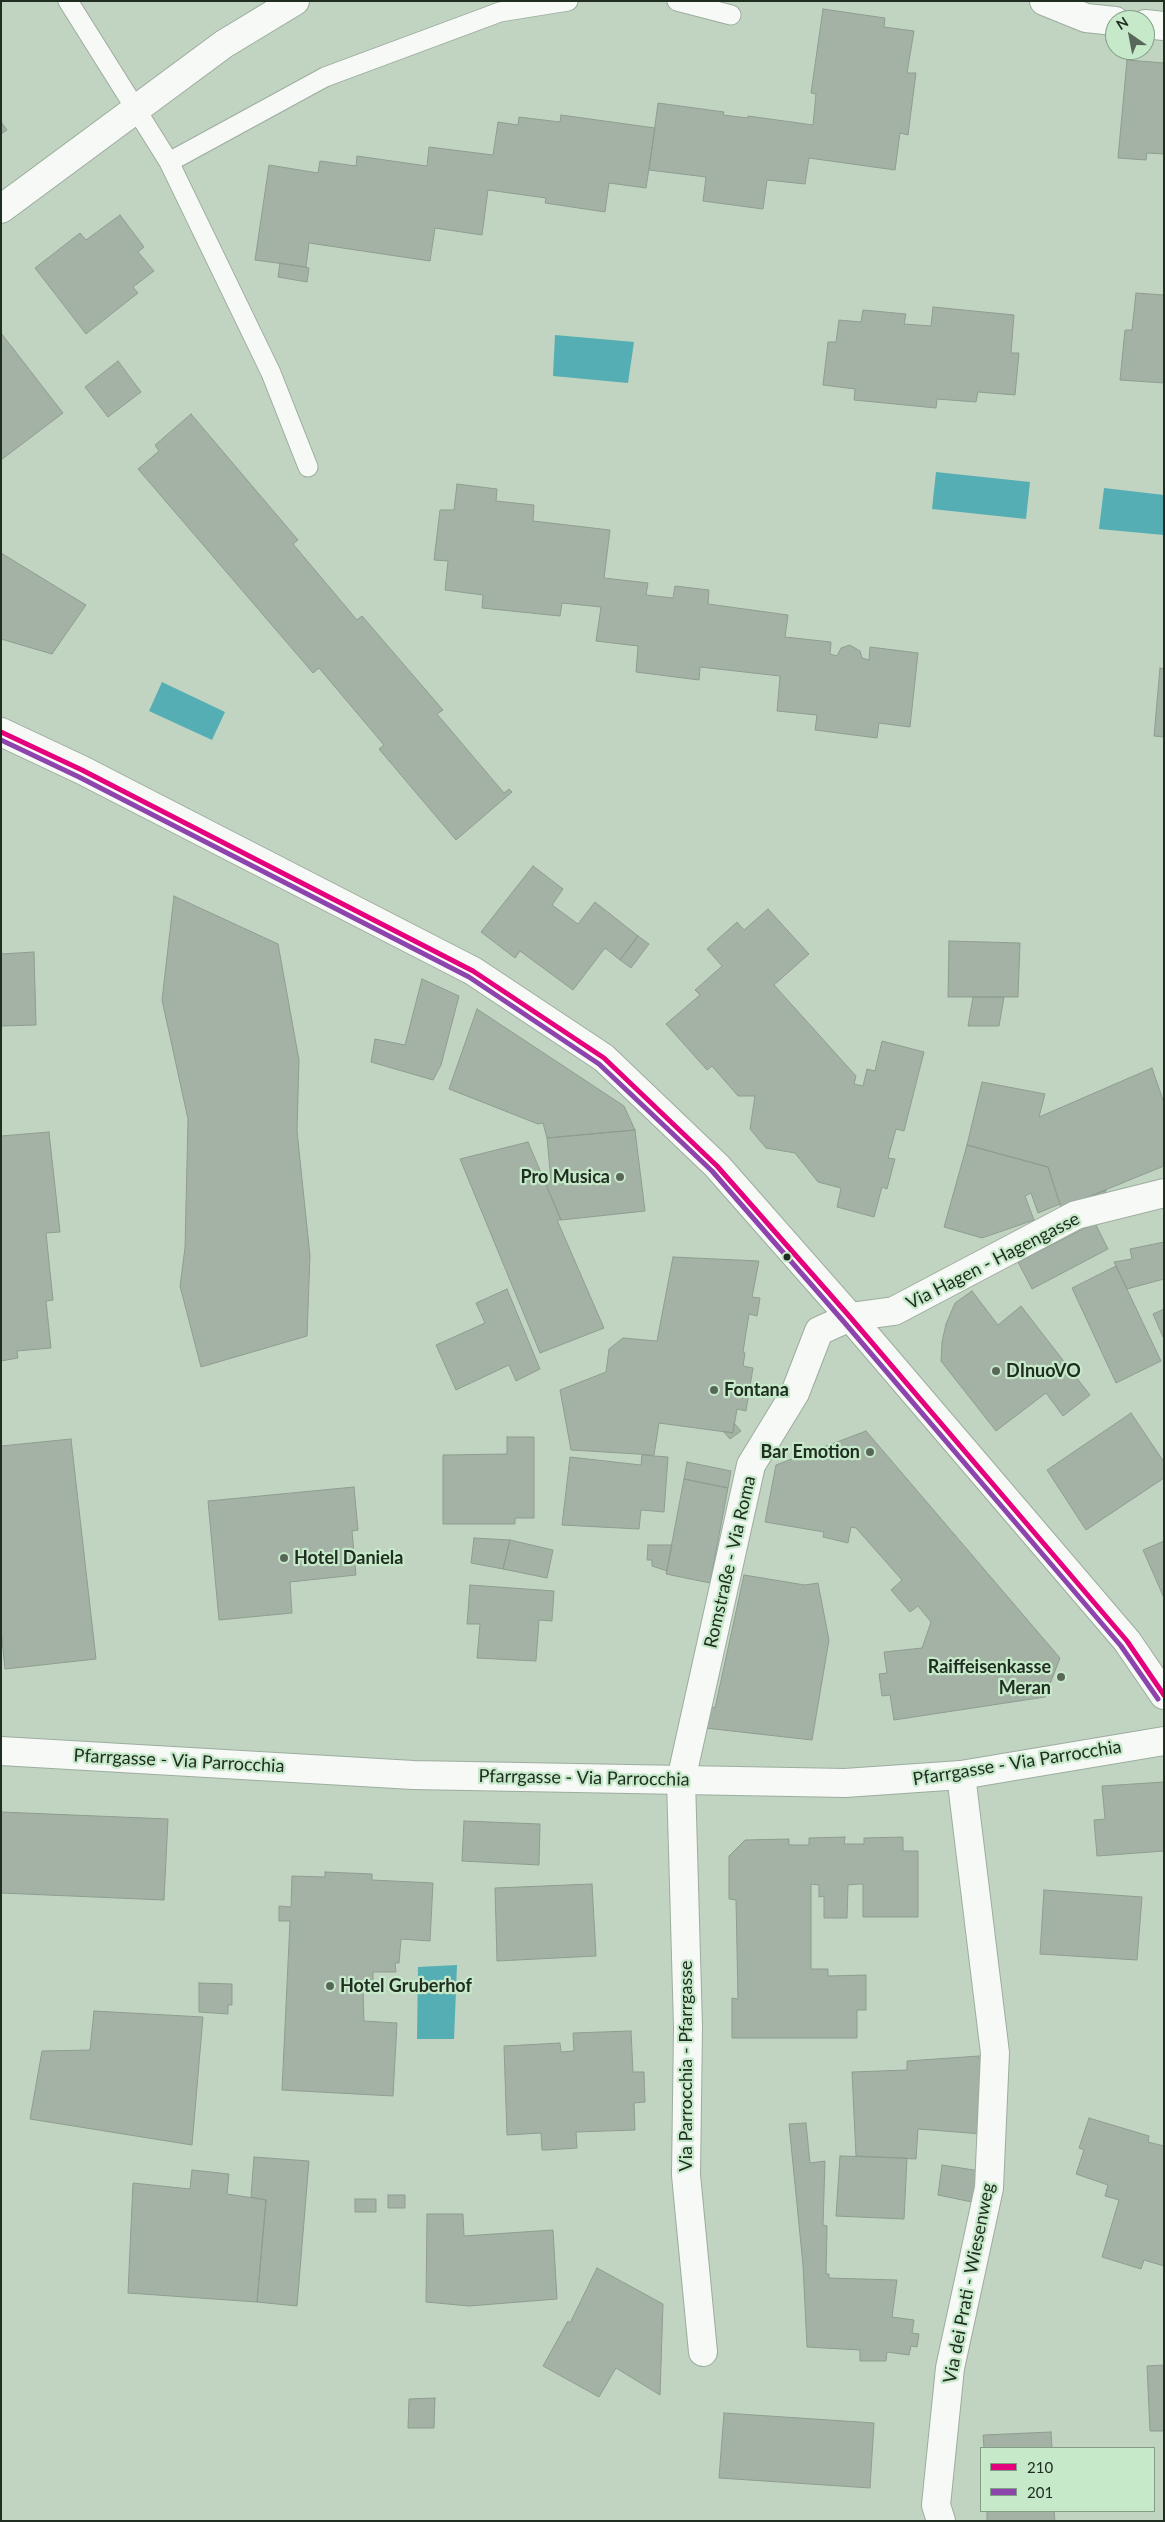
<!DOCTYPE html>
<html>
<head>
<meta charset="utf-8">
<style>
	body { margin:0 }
	#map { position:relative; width:1165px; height:2522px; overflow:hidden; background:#c1d4c2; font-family:Lato,sans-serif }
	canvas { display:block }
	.frame { position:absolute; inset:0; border:2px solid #202d21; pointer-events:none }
	.legend { position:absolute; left:980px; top:2447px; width:175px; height:65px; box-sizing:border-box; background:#c6e9c9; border:1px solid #849e86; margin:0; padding:6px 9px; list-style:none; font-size:15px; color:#202d21 }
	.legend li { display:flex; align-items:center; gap:10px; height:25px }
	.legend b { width:25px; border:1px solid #849e86 }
	.north { position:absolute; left:1105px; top:10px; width:50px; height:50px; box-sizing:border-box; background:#c6e9c9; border:1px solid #849e86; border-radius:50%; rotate:327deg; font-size:14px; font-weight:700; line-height:20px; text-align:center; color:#202d21 }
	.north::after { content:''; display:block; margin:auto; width:18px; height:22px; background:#586759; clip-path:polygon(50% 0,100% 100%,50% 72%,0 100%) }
</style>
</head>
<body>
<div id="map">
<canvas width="1165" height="2522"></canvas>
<div class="frame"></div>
<ul class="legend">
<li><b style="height:6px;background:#e5007d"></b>210</li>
<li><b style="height:6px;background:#8e44ad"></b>201</li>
</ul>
<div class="north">N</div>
</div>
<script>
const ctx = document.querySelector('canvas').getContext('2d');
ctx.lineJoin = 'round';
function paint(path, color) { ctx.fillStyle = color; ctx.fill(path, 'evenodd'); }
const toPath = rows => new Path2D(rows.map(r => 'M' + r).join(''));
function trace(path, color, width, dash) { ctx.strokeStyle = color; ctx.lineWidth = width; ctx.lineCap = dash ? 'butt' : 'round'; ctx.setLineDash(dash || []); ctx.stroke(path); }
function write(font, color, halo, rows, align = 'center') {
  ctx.font = font + ' Lato,sans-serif'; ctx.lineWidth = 4.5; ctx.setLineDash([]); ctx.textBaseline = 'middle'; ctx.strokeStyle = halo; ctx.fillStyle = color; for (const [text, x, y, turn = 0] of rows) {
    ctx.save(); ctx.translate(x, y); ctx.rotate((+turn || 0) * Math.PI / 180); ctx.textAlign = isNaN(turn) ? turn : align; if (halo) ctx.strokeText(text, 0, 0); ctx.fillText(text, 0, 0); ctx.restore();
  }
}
paint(toPath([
	[555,335,634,342,628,383,553,376],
	[936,472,1030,482,1026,519,932,509],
	[1104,488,1164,495,1164,535,1099,529],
	[162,682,225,712,212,740,149,711],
	[457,1965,454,2039,417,2039,418,1967]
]), '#55aeb3');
const building = toPath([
	[823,9,885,18,884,27,914,31,907,73,916,73,908,135,900,133,895,170,809,158,805,184,767,180,763,209,703,201,706,177,649,170,658,103,724,112,723,115,748,118,748,116,813,125,816,94,811,93,823,9],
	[1127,60,1164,63,1164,154,1147,153,1146,160,1118,158,1127,60],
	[561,115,655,128,646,188,609,183,605,212,545,203,546,198,488,190,482,235,435,228,430,261,309,243,306,267,255,260,269,165,318,173,320,161,356,166,357,156,427,166,429,147,493,155,498,122,518,125,519,117,560,122,561,115],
	[1,122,7,130,1,134,1,122],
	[120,215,144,247,138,252,154,271,133,287,138,293,86,334,35,268,80,233,86,240,120,215],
	[280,263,309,268,307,282,278,277,280,263],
	[1136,293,1164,295,1164,383,1120,380,1125,330,1132,330,1136,293],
	[933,307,1014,315,1011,353,1019,353,1015,395,978,392,976,402,937,399,936,408,854,400,855,389,823,385,828,342,836,342,839,320,861,322,863,310,906,314,904,324,931,326,933,307],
	[1,333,63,413,1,460,1,333],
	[118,361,141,392,108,417,85,387,118,361],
	[191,414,298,540,293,544,357,620,362,616,443,710,437,714,504,793,509,789,512,792,456,840,379,749,384,745,319,668,313,673,138,469,159,451,155,445,191,414],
	[457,484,497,489,496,501,534,505,533,521,610,530,604,578,648,583,646,595,673,598,675,586,709,590,708,604,788,615,785,637,831,642,830,654,837,656,841,648,850,645,860,651,862,658,869,660,870,647,918,653,910,727,879,723,877,738,815,730,817,715,777,711,780,676,700,667,699,680,636,672,638,646,596,641,601,607,562,603,560,616,482,608,483,595,445,590,448,561,434,560,440,510,454,510,457,484],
	[1,553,86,605,52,654,1,639,1,553],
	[1160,668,1164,669,1164,737,1154,736,1160,668],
	[533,866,563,889,552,905,578,924,595,902,638,936,620,960,605,948,573,990,520,951,515,958,481,932,533,866],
	[174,896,278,944,299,1060,297,1131,310,1256,307,1336,201,1367,180,1286,185,1248,188,1119,162,1000,174,896],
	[768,909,809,954,774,985,856,1076,854,1084,863,1086,867,1069,875,1071,882,1041,924,1052,904,1131,896,1129,888,1158,895,1159,887,1189,882,1187,874,1217,837,1207,841,1188,818,1182,795,1153,766,1148,750,1129,755,1096,738,1096,712,1066,707,1070,666,1024,700,995,695,990,722,966,707,949,737,922,744,930,768,909],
	[638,936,649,944,631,968,620,960,638,936],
	[949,941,1020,943,1018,997,948,997,949,941],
	[34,952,36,1025,1,1026,1,954,34,952],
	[422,979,459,996,441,1065,433,1080,371,1062,375,1039,405,1045,422,979],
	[973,997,1004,997,999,1026,968,1026,973,997],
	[477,1009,624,1106,635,1130,547,1138,543,1123,538,1124,449,1089,477,1009],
	[1152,1068,1164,1103,1164,1166,1061,1208,1048,1167,967,1145,982,1082,1045,1094,1039,1117,1152,1068],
	[635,1130,645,1211,561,1220,545,1182,551,1181,547,1138,635,1130],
	[49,1132,60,1232,46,1233,53,1300,46,1301,51,1348,17,1351,18,1358,1,1361,1,1136,49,1132],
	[528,1142,561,1220,557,1220,604,1328,540,1353,460,1159,528,1142],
	[967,1145,1048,1167,1060,1204,1038,1213,1031,1193,1025,1196,1034,1220,982,1238,944,1227,967,1145],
	[1106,1190,1104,1196,1098,1198,1091,1196,1106,1190],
	[1095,1223,1108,1249,1032,1289,1018,1262,1095,1223],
	[1164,1242,1164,1279,1127,1289,1114,1262,1132,1259,1130,1249,1164,1242],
	[673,1257,759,1261,752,1297,760,1298,757,1316,749,1314,743,1352,745,1353,743,1366,753,1368,746,1411,737,1409,733,1433,659,1423,654,1455,571,1450,560,1390,606,1372,609,1349,623,1338,657,1341,673,1257],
	[1116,1266,1161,1361,1116,1383,1072,1288,1116,1266],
	[507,1289,540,1369,516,1381,509,1365,456,1390,436,1345,485,1323,476,1303,507,1289],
	[972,1291,998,1325,1021,1306,1090,1395,1063,1416,1046,1393,996,1431,941,1361,942,1342,946,1324,955,1303,972,1291],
	[1164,1309,1164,1336,1163,1337,1153,1314,1164,1309],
	[1131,1413,1164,1462,1164,1478,1086,1530,1047,1470,1131,1413],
	[734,1423,741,1431,730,1439,723,1431,733,1433,734,1423],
	[866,1431,1060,1658,1045,1697,894,1720,890,1695,882,1696,879,1674,887,1673,884,1652,922,1648,931,1622,918,1606,910,1612,891,1590,902,1580,856,1528,851,1527,848,1543,823,1537,824,1532,765,1522,776,1465,866,1431],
	[507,1437,534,1437,534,1518,515,1518,515,1524,443,1524,443,1455,507,1454,507,1437],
	[71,1439,96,1659,5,1669,1,1629,1,1446,71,1439],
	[642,1455,668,1457,664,1512,641,1510,639,1529,562,1525,570,1457,641,1465,642,1455],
	[687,1462,731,1471,728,1488,684,1479,687,1462],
	[684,1479,728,1488,710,1583,666,1574,684,1479],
	[354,1487,358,1530,352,1531,356,1575,290,1582,292,1613,219,1620,208,1501,354,1487],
	[474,1538,510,1540,503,1569,471,1563,474,1538],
	[510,1540,553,1550,547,1578,503,1569,510,1540],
	[1164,1541,1164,1598,1143,1550,1164,1541],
	[648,1545,672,1545,667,1571,652,1566,652,1560,647,1560,648,1545],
	[744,1575,805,1585,818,1583,829,1640,812,1740,705,1728,710,1706,715,1708,744,1575],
	[470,1585,554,1591,552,1621,539,1620,536,1661,477,1658,480,1624,467,1624,470,1585],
	[1164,1782,1164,1851,1097,1856,1094,1820,1105,1819,1102,1786,1164,1782],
	[1,1812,168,1819,164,1900,1,1893,1,1812],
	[464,1821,540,1824,539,1865,462,1861,464,1821],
	[845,1837,844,1844,864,1844,864,1838,903,1837,903,1851,918,1851,918,1917,863,1917,863,1884,859,1884,848,1885,847,1918,824,1918,824,1896,819,1897,819,1885,811,1884,811,1969,828,1969,828,1976,866,1975,866,2010,857,2010,857,2038,732,2038,732,1998,738,1999,736,1900,729,1899,729,1856,745,1840,789,1839,789,1845,809,1845,809,1838,845,1837],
	[325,1872,372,1874,372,1880,433,1883,430,1941,401,1939,399,1963,395,1963,396,1972,373,1972,373,1991,363,1991,364,2021,397,2023,393,2096,282,2090,290,1921,279,1921,279,1906,291,1907,292,1876,325,1877,325,1872],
	[592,1884,596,1956,497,1961,495,1888,592,1884],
	[1044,1890,1142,1897,1137,1960,1040,1954,1044,1890],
	[199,1983,232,1984,232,2005,228,2005,228,2014,199,2012,199,1983],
	[94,2011,203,2017,192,2145,30,2119,42,2051,90,2050,94,2011],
	[631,2031,633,2072,644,2072,645,2102,634,2103,635,2130,576,2132,577,2148,547,2150,542,2150,541,2133,507,2135,504,2046,560,2043,561,2052,574,2051,573,2033,631,2031],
	[979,2056,979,2059,982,2059,982,2134,918,2129,916,2159,856,2156,852,2072,907,2070,907,2061,979,2056],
	[1089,2118,1149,2136,1148,2142,1164,2146,1164,2266,1144,2260,1141,2269,1102,2257,1119,2200,1105,2196,1108,2185,1076,2174,1084,2150,1079,2148,1089,2118],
	[806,2123,810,2163,825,2161,823,2225,827,2226,826,2274,829,2274,829,2278,897,2280,892,2317,914,2320,912,2333,919,2334,917,2347,911,2346,909,2355,887,2352,886,2361,860,2361,860,2350,807,2347,803,2265,789,2124,806,2123],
	[840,2156,907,2158,904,2219,836,2216,840,2156],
	[254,2157,309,2161,297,2306,257,2302,266,2200,251,2197,254,2157],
	[942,2165,980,2171,972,2202,938,2195,942,2165],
	[192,2170,229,2174,227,2194,266,2200,257,2302,128,2293,133,2183,190,2189,192,2170],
	[388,2195,405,2195,405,2208,388,2208,388,2195],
	[355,2199,376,2199,376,2212,355,2212,355,2199],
	[427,2214,463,2214,464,2236,553,2230,557,2299,469,2306,426,2302,427,2214],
	[597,2268,663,2304,660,2395,616,2368,599,2397,543,2366,568,2321,570,2323,597,2268],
	[1164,2365,1164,2431,1150,2431,1147,2366,1164,2365],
	[435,2398,434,2428,408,2428,409,2399,435,2398],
	[724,2413,874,2423,870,2488,719,2478,724,2413],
	[1051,2432,1052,2448,984,2448,983,2435,1051,2432],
	[987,2511,1054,2511,1055,2521,987,2521,987,2511]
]);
paint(building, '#a4b2a5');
trace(building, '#8e9d8f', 1);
const service = toPath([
	[68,1,169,162,271,373,308,467],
	[677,1,731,15],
	[169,162,325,77,500,12,568,1]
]);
const minor = toPath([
	[1044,1,1086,18,1115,21],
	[1145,24,1164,26],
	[1,209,224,44,295,1],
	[703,2352,686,2175,688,2027,681,1780,751,1465,795,1393,819,1331,850,1317,894,1311,1076,1215,1164,1193],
	[941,2521,936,2505,950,2368,989,2188,995,2053,961,1775]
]);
const tertiary = toPath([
	[1,732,82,770,473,971,604,1058,717,1166,850,1317,1127,1641,1164,1695],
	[1,1751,413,1775,845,1783,961,1775,1164,1741]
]);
trace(service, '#9dac9e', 21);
trace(minor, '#9dac9e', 30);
trace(tertiary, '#9dac9e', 30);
trace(service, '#f6f9f6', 19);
trace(minor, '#f6f9f6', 28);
trace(tertiary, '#f6f9f6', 28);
trace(toPath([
	[1,732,82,770,473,971,604,1058,717,1166,850,1317,1127,1641,1164,1695]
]), '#e5007d', 5);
trace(toPath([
	[1,740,79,777,469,977,599,1064,712,1171,844,1322,1121,1646,1158,1699]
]), '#8e44ad', 5);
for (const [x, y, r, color] of [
	[620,1177,5,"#586759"],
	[787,1257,4.5,"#202d21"],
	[996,1371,5,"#586759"],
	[714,1390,5,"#586759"],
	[870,1452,5,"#586759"],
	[284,1558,5,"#586759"],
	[1061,1677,5,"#586759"],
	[330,1986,5,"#586759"]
]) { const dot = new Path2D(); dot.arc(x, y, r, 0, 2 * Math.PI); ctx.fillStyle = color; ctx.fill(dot); trace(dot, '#c6e9c9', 2); }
write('bold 18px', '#202d21', '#c6e9c9', [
	["Pro Musica",610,1177,"right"],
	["DInuoVO",1006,1371],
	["Fontana",724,1390],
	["Bar Emotion",860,1452,"right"],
	["Hotel Daniela",294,1558],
	["Raiffeisenkasse",1051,1667,"right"],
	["Meran",1051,1688,"right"],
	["Hotel Gruberhof",340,1986]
], 'left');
write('18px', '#202d21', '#c6e9c9', [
	["Via Hagen - Hagengasse",993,1261,-27],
	["Romstraße - Via Roma",730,1562,-77],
	["Pfarrgasse - Via Parrocchia",179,1761,3],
	["Pfarrgasse - Via Parrocchia",1017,1763,-9],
	["Pfarrgasse - Via Parrocchia",584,1778,1],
	["Via Parrocchia - Pfarrgasse",686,2066,-90],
	["Via dei Prati - Wiesenweg",969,2283,-79]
]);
</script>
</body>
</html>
